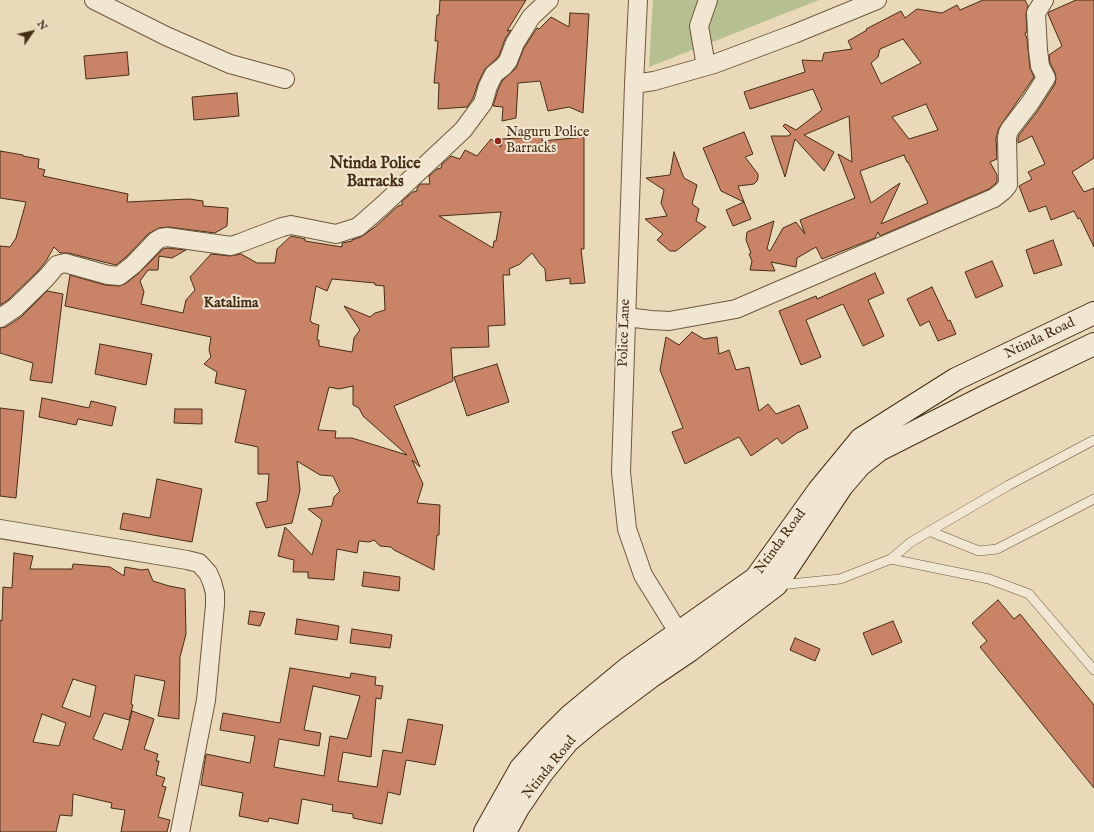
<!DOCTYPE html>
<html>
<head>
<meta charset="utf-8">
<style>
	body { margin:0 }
	#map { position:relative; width:1094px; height:832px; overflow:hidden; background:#ead9b8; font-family:"IM FELL English",serif }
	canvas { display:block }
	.north { position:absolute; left:12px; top:12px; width:40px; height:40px; -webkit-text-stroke:3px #f1e6d1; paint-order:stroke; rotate:56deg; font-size:11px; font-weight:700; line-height:16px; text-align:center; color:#452d15 }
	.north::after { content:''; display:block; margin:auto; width:14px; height:18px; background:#452d15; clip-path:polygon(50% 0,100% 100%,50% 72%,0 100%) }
</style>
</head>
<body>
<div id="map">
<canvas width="1094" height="832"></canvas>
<div class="north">N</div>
</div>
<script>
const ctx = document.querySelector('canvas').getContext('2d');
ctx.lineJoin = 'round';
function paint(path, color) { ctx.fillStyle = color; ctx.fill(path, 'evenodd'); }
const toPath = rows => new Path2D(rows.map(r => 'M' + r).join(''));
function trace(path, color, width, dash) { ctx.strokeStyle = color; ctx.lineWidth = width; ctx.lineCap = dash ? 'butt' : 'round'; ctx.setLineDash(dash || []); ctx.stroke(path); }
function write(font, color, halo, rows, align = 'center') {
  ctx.font = font + ' "IM FELL English",serif'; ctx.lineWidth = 4; ctx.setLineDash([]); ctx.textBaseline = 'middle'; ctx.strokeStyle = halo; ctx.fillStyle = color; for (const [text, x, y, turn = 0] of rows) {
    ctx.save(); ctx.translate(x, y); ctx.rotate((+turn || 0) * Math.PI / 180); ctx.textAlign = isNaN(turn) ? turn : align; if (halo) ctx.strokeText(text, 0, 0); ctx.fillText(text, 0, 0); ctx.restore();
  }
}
paint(toPath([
	[653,0,819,0,649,67]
]), '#b6bf90');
const building = toPath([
	[440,0,526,0,507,31,511,30,505,39,499,56,485,69,478,83,473,98,467,107,438,109,439,83,434,83,438,41,435,41,437,15,439,15,440,0],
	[983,0,1025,0,1028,6,1026,14,1027,32,1025,33,1027,39,1030,68,1034,77,999,128,996,138,997,159,990,162,997,175,997,181,996,183,989,189,880,236,878,232,875,238,822,259,816,247,797,258,796,267,771,262,775,271,750,270,752,261,749,254,751,253,746,240,747,232,774,221,767,249,770,251,783,228,796,222,805,234,800,220,855,198,838,154,852,162,849,116,804,135,834,152,824,171,795,139,785,177,771,136,788,136,791,134,783,126,785,124,796,130,822,110,813,89,750,109,744,92,805,72,802,60,822,61,824,53,852,49,848,41,867,30,866,29,901,11,905,18,917,9,942,13,957,5,960,10,983,0],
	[903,39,921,63,881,84,871,63,878,57,880,49,903,39],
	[926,104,938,130,909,139,892,117,926,104],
	[904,155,907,162,908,162,928,203,881,224,900,183,871,203,860,171,904,155],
	[1076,0,1094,0,1094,158,1072,172,1084,192,1094,188,1094,247,1080,218,1078,219,1074,211,1051,220,1046,206,1029,212,1019,186,1032,179,1028,172,1045,164,1032,136,1018,143,1018,139,1019,135,1039,109,1055,84,1056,79,1055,73,1050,63,1049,55,1062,46,1048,14,1049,12,1076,0],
	[570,13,589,14,583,113,569,107,548,111,540,81,518,83,516,118,502,121,503,107,493,106,498,90,502,81,516,68,524,48,537,28,539,29,551,17,569,27,570,13],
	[127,52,129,75,86,79,84,56,127,52],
	[237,93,239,116,194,120,192,97,237,93],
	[744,132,753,154,745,157,758,174,758,178,757,181,754,184,738,186,744,202,721,191,703,148,744,132],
	[542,137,542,141,584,137,584,249,581,249,585,283,570,284,570,278,546,281,545,269,540,264,532,253,520,264,509,269,510,275,503,275,505,325,488,326,489,347,451,348,453,381,394,406,420,467,412,460,423,484,417,503,440,505,439,535,437,535,434,570,394,550,391,547,380,546,374,540,369,542,359,541,357,553,337,549,334,580,308,578,308,572,293,572,294,560,278,556,285,527,312,555,322,520,308,509,332,506,334,497,340,491,333,476,320,475,297,461,300,490,292,523,266,528,256,503,267,501,269,474,258,474,258,447,235,442,246,390,215,383,217,372,204,364,211,357,209,350,211,337,65,306,70,275,105,285,119,286,125,284,139,273,163,249,167,248,186,250,172,258,159,256,158,270,148,270,140,281,144,292,141,304,183,313,186,300,195,290,190,277,211,254,230,256,241,254,257,263,275,263,277,249,291,236,305,239,305,241,342,247,342,243,352,241,352,240,361,237,375,227,398,206,402,205,402,201,413,192,417,191,417,188,420,184,430,184,429,176,437,169,441,168,442,164,451,156,460,159,465,150,477,156,491,139,501,147,501,139,542,137],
	[501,212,496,241,494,241,493,248,439,216,501,212],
	[332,279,375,283,375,285,384,286,385,310,375,313,370,317,344,306,360,330,354,338,352,352,319,346,319,340,317,340,319,325,312,323,312,322,310,321,316,286,327,291,332,279],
	[353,386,353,405,359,408,363,416,407,455,352,438,335,438,336,431,318,430,329,387,339,389,353,386],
	[0,151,23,155,23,156,39,159,38,168,45,170,43,176,128,194,127,202,189,199,203,201,203,206,228,208,227,226,215,233,168,227,159,228,148,234,126,257,116,265,68,253,60,253,54,247,46,261,38,271,8,300,0,305,0,246,10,247,16,238,26,202,0,198,0,151],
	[674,152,684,178,697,185,692,204,699,209,696,221,706,227,676,251,670,251,657,240,663,234,645,219,667,216,661,203,664,190,646,178,670,175,674,152],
	[744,202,751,219,733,226,726,210,744,202],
	[1053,240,1062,265,1034,274,1026,250,1053,240],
	[992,261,1003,286,976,298,965,272,992,261],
	[875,273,884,293,868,300,884,336,863,346,843,304,806,320,821,357,801,365,779,311,816,296,817,299,875,273],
	[932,287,948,321,950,320,956,334,938,341,929,321,920,326,907,299,932,287],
	[47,291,63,294,52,383,30,380,33,363,0,353,0,328,6,327,21,317,47,291],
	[692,332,704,339,717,337,719,354,729,350,736,370,749,367,759,411,768,404,776,414,799,405,808,428,797,433,782,444,777,438,751,456,739,437,685,464,672,432,683,428,660,370,666,337,679,345,692,332],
	[100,344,152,354,146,385,95,374,100,344],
	[497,364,509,402,467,416,454,377,497,364],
	[42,398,89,408,91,401,116,407,112,426,78,419,76,425,39,417,42,398],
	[0,408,24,411,16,498,0,496,0,408],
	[175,409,202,409,202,424,174,423,175,409],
	[157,479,202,489,192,542,120,529,123,513,150,518,157,479],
	[14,553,33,556,30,569,72,569,73,564,110,567,124,576,125,567,142,570,148,569,153,581,169,586,185,589,186,634,180,657,179,719,158,716,165,681,135,675,131,704,133,705,129,720,104,713,93,739,122,750,132,711,154,719,144,749,158,754,156,761,159,761,156,775,165,778,162,786,166,787,158,817,170,820,167,832,121,832,125,810,111,808,112,803,73,794,72,816,60,815,56,832,0,832,0,620,2,621,3,587,12,588,14,553],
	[73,679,96,686,90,717,62,707,73,679],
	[42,714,66,723,59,746,33,742,42,714],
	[364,572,400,577,399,591,362,586,364,572],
	[998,600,1014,619,1020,614,1094,705,1094,788,980,647,987,641,972,623,998,600],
	[250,611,265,613,260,626,248,624,250,611],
	[297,619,339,626,337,640,295,634,297,619],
	[893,621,902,642,872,655,863,633,893,621],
	[352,629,392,635,390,648,350,643,352,629],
	[795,638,820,649,815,661,790,650,795,638],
	[290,668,350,678,351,673,376,677,375,685,383,686,381,699,376,698,371,757,343,752,338,781,377,787,383,750,402,753,408,719,443,725,435,765,406,760,400,795,388,792,382,824,353,818,353,814,332,811,333,805,302,799,298,824,269,818,268,822,239,816,243,793,201,785,206,754,250,763,255,736,220,730,223,713,280,723,290,668],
	[313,686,360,696,347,739,330,736,324,776,274,767,279,739,319,746,321,733,304,730,313,686]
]);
paint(building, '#c98468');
trace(building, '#452d15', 1);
const service = toPath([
	[929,531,979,551,997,549,1094,499],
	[891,559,989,579,1029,594,1094,670],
	[779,585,840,579,891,559,911,542,1009,485,1094,440]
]);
const minor = toPath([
	[94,0,166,36,230,64,285,79],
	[638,0,634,84,621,472,627,529,643,575,685,643],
	[706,66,699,26,708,0],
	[634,84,654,81,714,64,794,34,877,0],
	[626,317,651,320,669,321,736,309,994,198,1003,191,1008,185,1007,138,1008,133,1010,129,1030,103,1046,78,1040,66,1038,50,1036,13,1044,0],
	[0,318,15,308,46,278,57,265,65,263,108,275,119,276,133,265,156,241,161,238,167,237,231,246,240,243,282,227,291,225,336,234,358,227,383,205,463,130,483,103,488,86,494,74,503,67,508,61,515,43,531,17,549,0],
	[0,529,187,560,199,563,208,573,212,582,215,593,215,605,206,700,180,832]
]);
const secondary = toPath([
	[485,832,521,768,548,738,570,716,628,668,756,578,819,490,861,439,956,379,1094,313],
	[505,832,518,808,542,773,568,741,592,721,652,676,689,651,776,585,842,486,860,465,879,450,986,396,1094,344]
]);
trace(service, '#6e583e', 10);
trace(minor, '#6e583e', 20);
trace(secondary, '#452d15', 24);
trace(service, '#f1e6d1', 9);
trace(minor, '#f1e6d1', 18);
trace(secondary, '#f1e6d1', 22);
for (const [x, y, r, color] of [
	[498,141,4,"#8f2418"]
]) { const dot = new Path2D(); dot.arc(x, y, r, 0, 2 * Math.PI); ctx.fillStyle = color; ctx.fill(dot); trace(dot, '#f1e6d1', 1.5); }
write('14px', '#452d15', '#f1e6d1', [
	["Naguru Police",506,133],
	["Barracks",506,149]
], 'left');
write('14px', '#452d15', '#f1e6d1', [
	["Police Lane",625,333,-88],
	["Ntinda Road",1040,339,-26],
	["Ntinda Road",781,542,-54],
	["Ntinda Road",550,768,-51]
]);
write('bold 15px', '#452d15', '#f1e6d1', [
	["Katalima",231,304]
]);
write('bold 16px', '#452d15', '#f1e6d1', [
	["Ntinda Police",375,165],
	["Barracks",375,183]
]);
</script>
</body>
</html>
